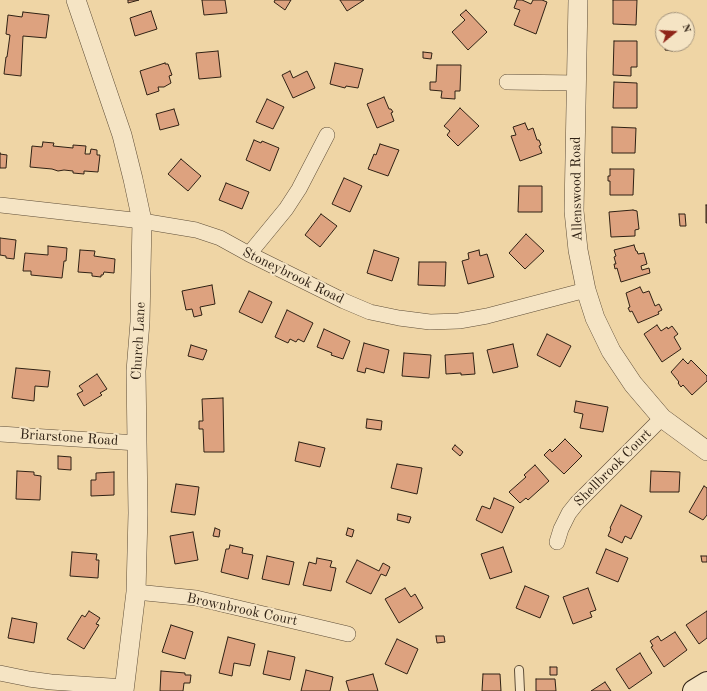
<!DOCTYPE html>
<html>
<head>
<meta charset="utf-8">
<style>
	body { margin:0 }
	#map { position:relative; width:707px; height:691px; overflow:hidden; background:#efd5a5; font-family:"Old Standard TT",serif }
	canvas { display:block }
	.north { position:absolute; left:655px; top:12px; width:40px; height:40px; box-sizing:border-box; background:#f5e4c4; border:1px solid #a6967e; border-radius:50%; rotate:72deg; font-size:11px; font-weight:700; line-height:16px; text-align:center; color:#2f2114 }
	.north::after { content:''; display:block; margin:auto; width:14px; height:18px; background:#8f2418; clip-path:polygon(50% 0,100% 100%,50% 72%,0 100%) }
</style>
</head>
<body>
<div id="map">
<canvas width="707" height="691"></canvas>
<div class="north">N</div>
</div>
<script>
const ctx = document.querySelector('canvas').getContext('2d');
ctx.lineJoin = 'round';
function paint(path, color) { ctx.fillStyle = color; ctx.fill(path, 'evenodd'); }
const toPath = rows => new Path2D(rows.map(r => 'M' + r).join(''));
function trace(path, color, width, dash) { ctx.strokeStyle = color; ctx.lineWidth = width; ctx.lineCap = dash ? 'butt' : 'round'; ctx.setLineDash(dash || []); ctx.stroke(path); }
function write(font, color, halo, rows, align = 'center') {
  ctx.font = font + ' "Old Standard TT",serif'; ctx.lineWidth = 4; ctx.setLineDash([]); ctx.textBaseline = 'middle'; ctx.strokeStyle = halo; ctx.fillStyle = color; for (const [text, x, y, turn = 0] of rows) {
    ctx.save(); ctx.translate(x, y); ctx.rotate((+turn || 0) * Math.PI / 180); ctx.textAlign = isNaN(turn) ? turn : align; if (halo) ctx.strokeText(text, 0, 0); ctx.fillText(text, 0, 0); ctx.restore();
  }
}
const building = toPath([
	[128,0,139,0,128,3,128,0],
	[202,0,225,0,227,13,204,15,202,0],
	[275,0,291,0,285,10,274,2,275,0],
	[340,0,364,0,347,11,340,0],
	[517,0,522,0,531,4,533,0,542,0,547,2,536,34,514,25,520,10,514,8,517,0],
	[613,0,637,0,636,25,613,24,613,0],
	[466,10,487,32,468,50,452,32,465,20,460,15,466,10],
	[151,11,157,29,135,36,130,18,151,11],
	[23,12,49,15,46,38,23,36,21,76,4,74,6,57,7,57,10,35,6,34,8,15,22,17,23,12],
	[614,41,637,41,637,67,631,67,631,76,613,75,614,41],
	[666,44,673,44,673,51,665,50,666,44],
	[218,51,221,77,199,79,196,53,218,51],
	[423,52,432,53,431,59,423,58,423,52],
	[165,63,165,64,168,64,172,75,169,76,171,83,164,87,158,87,159,91,147,95,140,71,165,63],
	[335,63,363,69,358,88,346,86,345,88,330,84,335,63],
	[437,65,461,65,460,91,455,91,455,99,441,98,442,91,430,90,430,82,436,82,437,65],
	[290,71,293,78,307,71,315,88,293,98,282,75,290,71],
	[614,82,637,83,637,108,613,108,614,82],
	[384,97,389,109,391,109,393,112,391,113,394,121,377,128,367,104,384,97],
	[267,99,284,107,273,129,256,122,267,99],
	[460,108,479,126,458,146,447,135,450,131,444,126,460,108],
	[174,109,179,125,160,130,156,114,174,109],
	[525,123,528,130,533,128,537,140,539,140,541,145,539,146,542,153,520,161,511,136,516,135,513,127,525,123],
	[612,127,636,128,635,153,612,153,612,127],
	[254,140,261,143,262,141,279,148,270,171,246,160,254,140],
	[43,142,54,143,53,146,73,148,73,145,86,146,85,154,90,154,91,149,97,150,97,155,100,155,98,172,84,171,84,174,73,173,73,171,64,170,58,171,52,169,30,167,32,146,42,147,43,142],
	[380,144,399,150,388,176,368,169,374,154,376,155,380,144],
	[0,153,0,154,7,155,6,168,0,168,0,153],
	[181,159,201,176,188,191,168,174,181,159],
	[610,169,634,169,633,195,610,195,610,181,608,181,608,176,610,176,610,169],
	[344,178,362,186,350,212,332,204,344,178],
	[226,183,249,192,242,209,219,200,226,183],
	[519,186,542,186,542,212,518,212,519,186],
	[706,205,707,205,707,223,706,223,706,205],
	[633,210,637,211,639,229,635,230,635,236,611,237,609,212,633,210],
	[321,214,337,226,320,247,305,235,321,214],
	[679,214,685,214,686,226,680,226,679,214],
	[526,234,544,251,525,269,509,253,526,234],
	[0,238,16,240,14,259,6,258,6,256,0,255,0,238],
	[634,245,636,251,637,251,638,254,644,253,647,264,641,266,642,270,649,268,650,273,621,282,617,268,615,269,614,264,616,264,614,257,616,256,614,250,634,245],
	[48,246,67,248,66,261,64,261,62,278,31,275,31,271,23,271,25,253,48,255,48,246],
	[80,250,95,251,94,256,115,259,114,273,104,272,103,275,101,275,101,277,92,276,92,273,78,272,80,250],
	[374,250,399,258,392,281,367,273,374,250],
	[479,250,480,256,487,254,494,277,468,284,462,261,469,259,468,253,479,250],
	[419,262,446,262,445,286,418,285,419,262],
	[212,285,215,304,200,307,202,315,194,317,192,309,186,310,182,291,212,285],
	[640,287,643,293,649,291,655,306,659,304,662,310,658,312,659,314,638,323,632,311,630,312,628,308,630,307,626,293,640,287],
	[249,291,272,302,262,323,239,312,249,291],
	[287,310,313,323,304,342,298,339,296,342,290,339,288,343,275,337,287,310],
	[657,325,661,331,667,327,668,329,672,326,678,334,674,337,681,349,662,362,644,334,657,325],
	[324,329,350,341,343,359,331,355,332,353,317,347,324,329],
	[547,334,571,346,560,367,537,355,547,334],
	[364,343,389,350,384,373,366,368,365,373,357,371,364,343],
	[513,344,518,367,493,373,487,350,513,344],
	[191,345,207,350,203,360,188,356,191,345],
	[404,353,431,355,429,378,402,376,404,353],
	[473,353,475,374,461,375,461,373,446,374,445,355,473,353],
	[683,359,688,364,691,360,707,376,707,381,692,395,683,385,681,387,678,383,679,382,671,372,683,359],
	[16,368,50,371,48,387,35,386,34,401,12,398,16,368],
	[97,374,107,389,100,393,102,395,84,406,77,394,83,391,79,386,97,374],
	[223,398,224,452,204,452,203,429,199,429,199,421,203,421,202,399,223,398],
	[576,401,608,407,603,432,580,428,583,414,574,412,576,401],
	[367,419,382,421,381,430,366,428,367,419],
	[565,439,582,456,564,474,544,455,550,449,552,452,565,439],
	[299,442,325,448,320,467,295,461,299,442],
	[455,445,463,452,460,456,452,449,455,445],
	[58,456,71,457,71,470,58,469,58,456],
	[397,464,422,468,417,494,391,488,397,464],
	[535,465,549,481,528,500,526,498,520,503,509,492,526,477,524,475,535,465],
	[17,471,34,472,34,475,41,476,40,500,16,499,17,471],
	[651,471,680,472,679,492,650,492,651,471],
	[114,472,114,495,91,496,91,480,96,480,96,473,114,472],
	[176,484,199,487,195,515,171,512,176,484],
	[704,486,707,488,707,515,703,520,689,512,704,486],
	[494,498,514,507,502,533,476,520,482,506,490,509,494,498],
	[621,505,642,516,631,539,625,536,622,543,608,536,611,529,610,528,621,505],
	[398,514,411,517,409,523,397,520,398,514],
	[215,528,220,530,219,537,213,536,215,528],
	[348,528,354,530,352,537,346,535,348,528],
	[193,532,198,560,175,564,170,536,193,532],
	[230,545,243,548,242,553,253,555,248,579,221,572,226,549,229,549,230,545],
	[503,547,512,572,490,579,481,554,503,547],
	[606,549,628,558,618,582,596,573,606,549],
	[72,552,97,554,96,560,99,560,98,578,70,576,72,552],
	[267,556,294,562,289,585,262,579,267,556],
	[701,556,707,556,707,562,702,562,701,556],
	[317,558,332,561,330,567,336,568,331,591,303,585,309,562,316,564,317,558],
	[357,560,379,571,383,563,390,567,386,576,381,574,371,594,346,582,357,560],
	[525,586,549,596,540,618,516,608,525,586],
	[405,588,411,597,415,594,423,608,399,623,385,599,405,588],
	[588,588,596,610,590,612,592,617,573,624,563,597,588,588],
	[89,611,100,618,96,624,99,625,84,649,67,639,82,615,85,617,89,611],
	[707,611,707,638,699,644,686,625,707,611],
	[12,618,37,623,34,643,8,638,12,618],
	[171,625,193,632,185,659,162,652,171,625],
	[675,632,687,650,664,667,651,647,653,646,650,641,658,636,661,641,675,632],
	[436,636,444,636,445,642,437,643,436,636],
	[228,637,255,644,250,666,234,663,232,676,219,673,228,637],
	[397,639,418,649,407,674,385,664,397,639],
	[268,651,295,657,290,680,263,674,268,651],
	[640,653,652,673,629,689,616,669,640,653],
	[550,667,557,667,557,675,550,675,550,667],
	[306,670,333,677,330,691,301,691,306,670],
	[161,671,185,673,185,675,191,675,190,683,184,683,183,691,160,691,161,671],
	[373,674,378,691,349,691,346,681,373,674],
	[483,674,500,674,501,691,482,691,483,674],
	[536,679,555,679,556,691,536,691,536,679],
	[605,682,611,691,591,691,605,682]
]);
paint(building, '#dda27f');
trace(building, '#2f2114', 1);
const service = toPath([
	[519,670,520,691]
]);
const minor = toPath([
	[507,82,577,83],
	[0,205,142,221,196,230,220,238,249,254,344,301,370,312,399,318,430,322,459,321,487,316,586,290],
	[249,254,286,209,299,189,327,135],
	[0,434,137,443],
	[557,542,561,529,569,513,577,503,662,418],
	[136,592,196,598,348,634],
	[0,673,29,679,51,682,125,687]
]);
const tertiary = toPath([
	[76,0,122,135,133,179,142,221,140,322,136,371,138,513,136,592,124,691],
	[578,0,574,211,578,250,586,290,595,318,611,351,633,384,662,418,707,451]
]);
const secondary = toPath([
	[694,691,707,683]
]);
trace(service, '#5f4e38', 10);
trace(minor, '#5f4e38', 16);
trace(tertiary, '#5f4e38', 20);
trace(secondary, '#2f2114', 24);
trace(service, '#f5e4c4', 8);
trace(minor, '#f5e4c4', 15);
trace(tertiary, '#f5e4c4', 19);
trace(secondary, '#f5e4c4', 22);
write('14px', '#2f2114', '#f5e4c4', [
	["Allenswood Road",577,189,-91],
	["Stoneybrook Road",293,276,26],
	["Church Lane",139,341,-87],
	["Briarstone Road",69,438,4],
	["Shellbrook Court",613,468,-45],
	["Brownbrook Court",242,610,12]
]);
</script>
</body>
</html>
